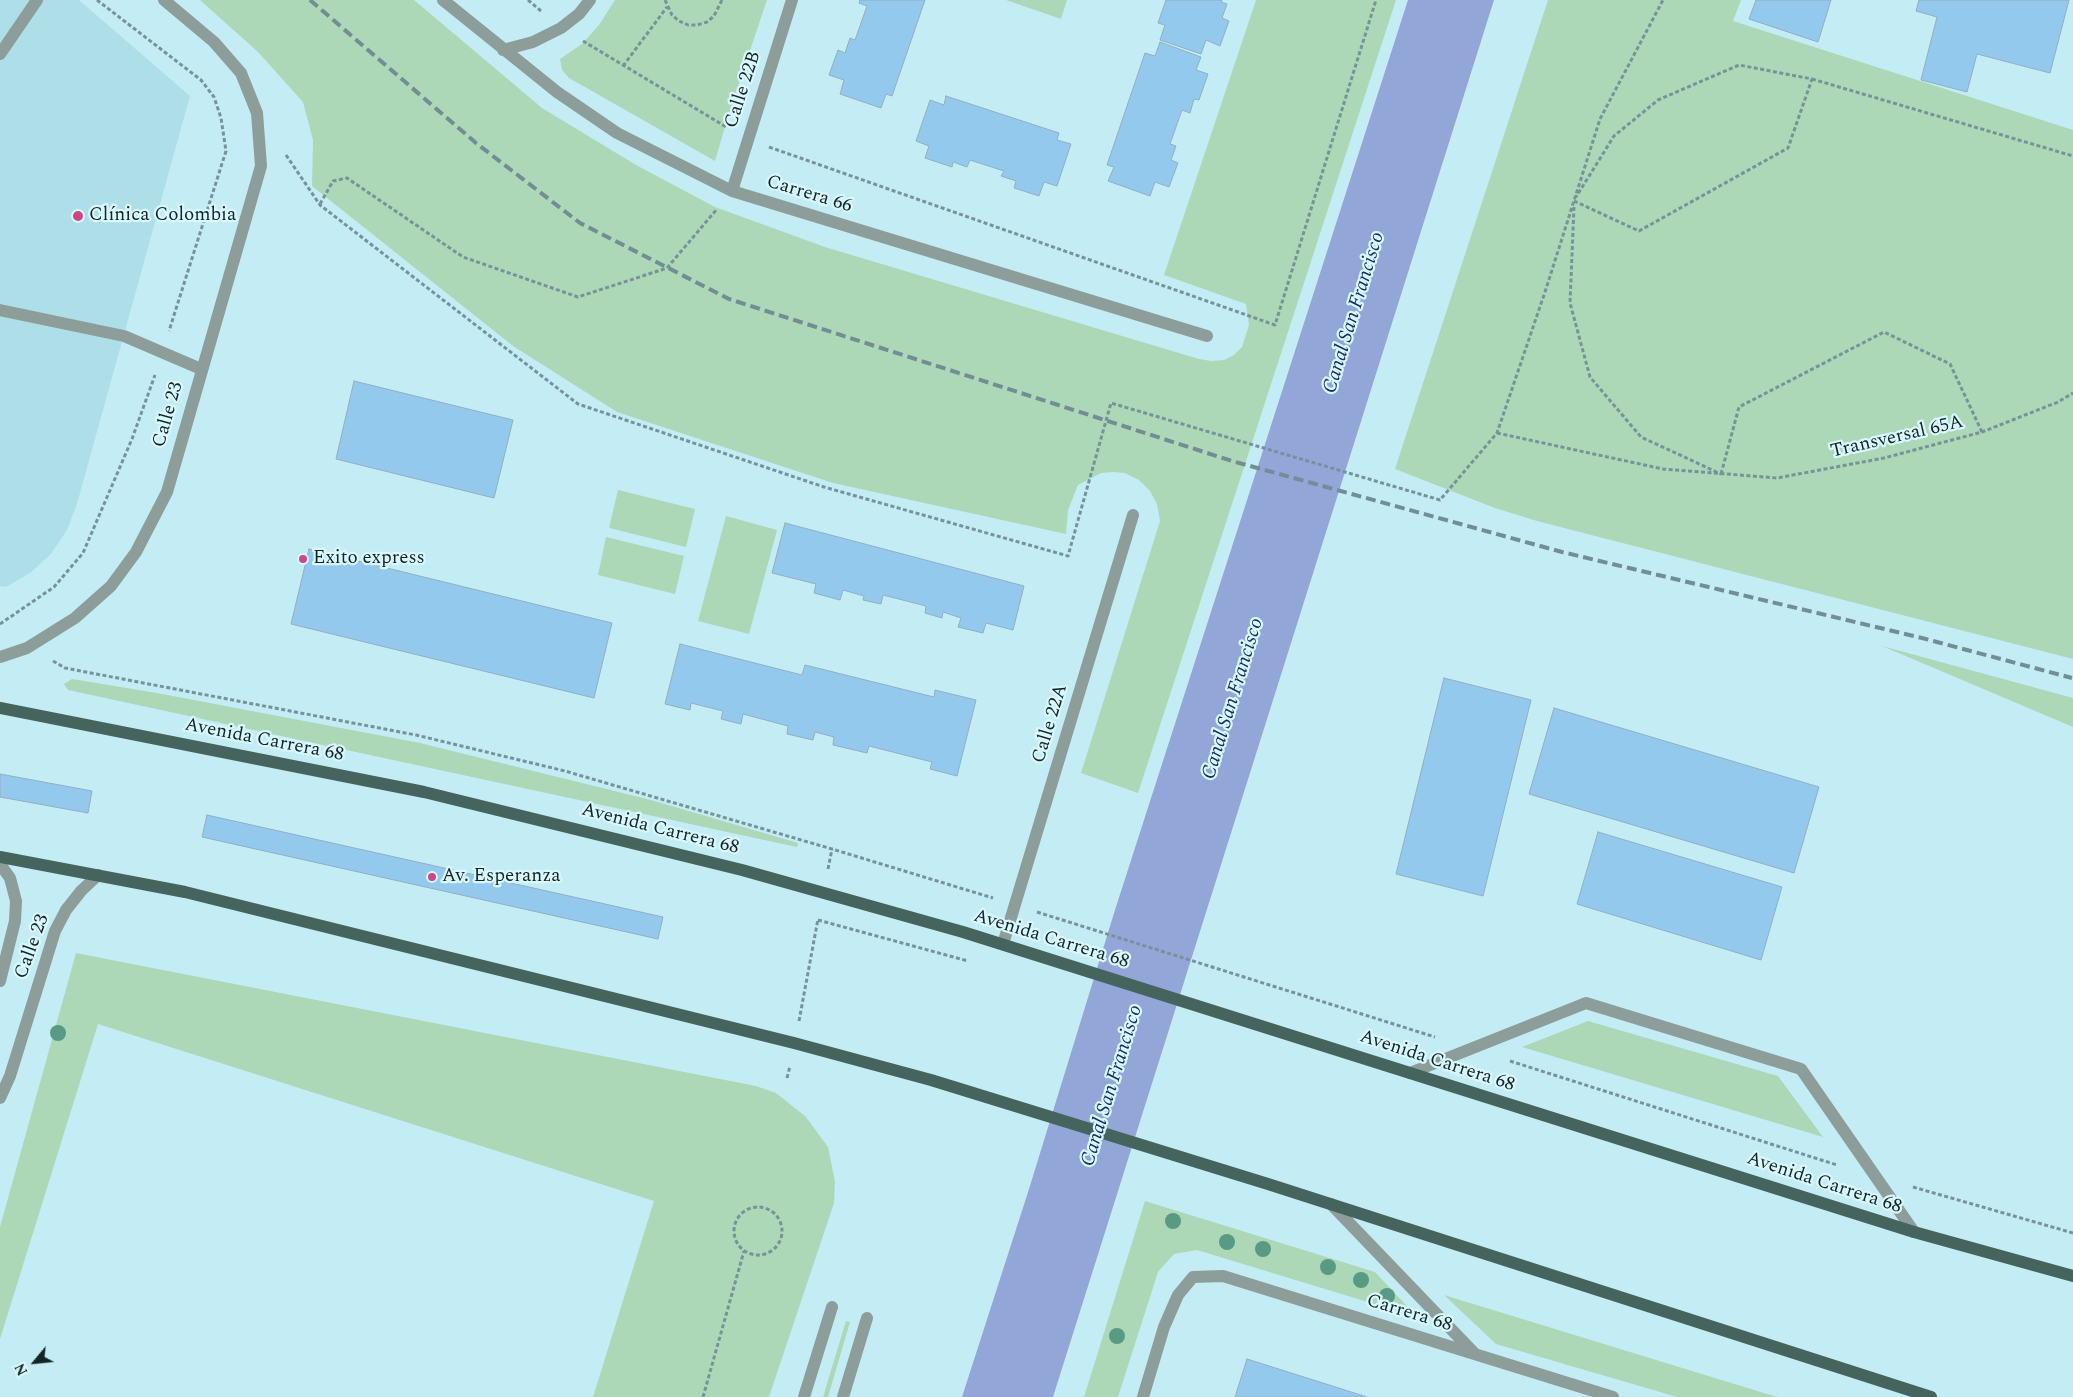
<!DOCTYPE html>
<html>
<head>
<meta charset="utf-8">
<style>
	body { margin:0 }
	#map { position:relative; width:2073px; height:1397px; overflow:hidden; background:#c4ecf4; font-family:Spectral,serif }
	canvas { display:block }
	.north { position:absolute; left:10px; top:1337px; width:50px; height:50px; -webkit-text-stroke:4px #d8f8fe; paint-order:stroke; rotate:242deg; font-size:14px; font-weight:700; line-height:20px; text-align:center; color:#152427 }
	.north::after { content:''; display:block; margin:auto; width:18px; height:22px; background:#152427; clip-path:polygon(50% 0,100% 100%,50% 72%,0 100%) }
</style>
</head>
<body>
<div id="map">
<canvas width="2073" height="1397"></canvas>
<div class="north">N</div>
</div>
<script>
const ctx = document.querySelector('canvas').getContext('2d');
ctx.lineJoin = 'round';
function paint(path, color) { ctx.fillStyle = color; ctx.fill(path, 'evenodd'); }
const toPath = rows => new Path2D(rows.map(r => 'M' + r).join(''));
function trace(path, color, width, dash) { ctx.strokeStyle = color; ctx.lineWidth = width; ctx.lineCap = dash ? 'butt' : 'round'; ctx.setLineDash(dash || []); ctx.stroke(path); }
function write(font, color, halo, rows, align = 'center') {
  ctx.font = font + ' Spectral,serif'; ctx.lineWidth = 4.5; ctx.setLineDash([]); ctx.textBaseline = 'middle'; ctx.strokeStyle = halo; ctx.fillStyle = color; for (const [text, x, y, turn = 0] of rows) {
    ctx.save(); ctx.translate(x, y); ctx.rotate((+turn || 0) * Math.PI / 180); ctx.textAlign = isNaN(turn) ? turn : align; if (halo) ctx.strokeText(text, 0, 0); ctx.fillText(text, 0, 0); ctx.restore();
  }
}
paint(toPath([
	[0,0,79,0,190,96,77,504,67,530,51,554,30,573,6,587,0,586]
]), '#aedfe8');
paint(toPath([
	[200,0,414,0,542,108,636,165,715,207,825,247,1199,359,1211,361,1224,360,1234,355,1242,347,1249,325,1246,304,1164,275,1256,0,1396,0,1138,793,1081,773,1160,521,1157,504,1150,491,1139,480,1125,473,1113,472,1101,473,1078,485,1068,510,1066,534,833,483,617,412,513,346,312,186,313,140,303,102,258,52],
	[615,0,767,0,729,113,715,161,569,78,562,70,560,59,582,44,599,25],
	[1006,0,1067,0,1061,19],
	[1548,0,1741,0,1733,21,2073,130,2073,659,1537,521,1495,508,1395,469],
	[618,490,695,509,686,547,609,528],
	[726,516,777,530,749,634,698,621],
	[606,537,684,556,675,594,598,575],
	[1882,646,2073,698,2073,727],
	[72,679,157,693,420,743,651,800,798,843,797,847,68,690,64,684],
	[76,953,756,1086,776,1093,805,1116,817,1132,828,1147,835,1182,834,1203,769,1397,593,1397,654,1201,98,1024,0,1339,0,1227],
	[1588,1021,1778,1076,1823,1137,1522,1047],
	[1145,1201,1375,1272,1417,1317,1197,1250,1174,1254,1158,1272,1118,1397,1084,1397],
	[1444,1295,1777,1397,1677,1397,1496,1344],
	[846,1321,850,1322,828,1397,823,1397]
]), '#acd8b7');
paint(toPath([
	[1408,0,1494,0,1053,1397,962,1397,1029,1189,1115,910]
]), '#93a6d8');
const building = toPath([
	[860,0,925,0,892,96,886,94,881,108,840,94,844,80,829,75,838,50,845,53,850,38,855,40,867,6,859,3,860,0],
	[1166,0,1222,0,1221,2,1227,4,1222,18,1229,21,1220,46,1206,40,1201,54,1160,40,1165,25,1158,23,1166,0],
	[1756,0,1831,0,1818,42,1749,19,1756,0],
	[1919,0,2069,0,2050,73,1977,54,1967,92,1921,80,1937,17,1916,11,1919,0],
	[1160,42,1201,57,1196,70,1208,74,1199,100,1194,99,1190,113,1182,110,1170,144,1176,146,1171,160,1178,163,1169,187,1155,182,1150,196,1108,181,1114,167,1107,165,1145,53,1155,56,1160,42],
	[946,96,1059,133,1057,140,1071,144,1057,186,1044,182,1039,196,1014,188,1016,181,1001,176,1004,171,970,160,967,167,953,162,952,167,925,158,929,146,916,141,930,100,944,105,946,96],
	[354,381,513,420,494,498,336,459,354,381],
	[785,523,1024,586,1013,630,986,623,983,633,958,627,961,618,943,612,942,618,925,613,926,606,883,595,881,604,863,600,864,596,843,590,840,600,814,593,816,584,772,573,785,523],
	[309,549,612,623,594,698,291,624,309,549],
	[680,644,802,675,805,665,934,697,935,690,976,700,957,776,930,769,932,762,869,746,867,753,833,745,834,737,815,732,813,740,787,734,788,726,743,714,741,724,721,719,723,711,691,703,690,710,665,704,680,644],
	[1444,678,1531,700,1483,896,1396,874,1444,678],
	[1554,708,1819,787,1794,873,1529,794,1554,708],
	[0,774,92,791,88,813,0,797,0,774],
	[207,815,663,917,658,939,202,837,207,815],
	[1598,832,1782,887,1761,960,1577,904,1598,832],
	[1247,1359,1367,1397,1235,1397,1247,1359]
]);
paint(building, '#94c9ee');
trace(building, '#92aec2', 1);
trace(toPath([
	[97,0,201,80,214,97,221,118,226,151,169,331],
	[528,0,541,11],
	[665,0,672,15,679,21,688,25,697,25,707,22,714,16,722,0],
	[583,41,728,128],
	[623,66,667,7],
	[1812,79,2073,156],
	[769,147,1275,325,1376,0],
	[286,155,320,205,578,404,824,487,1068,556,1111,403,1440,500,1497,433,1545,292,1600,119,1663,0],
	[1574,201,1639,231,1788,148,1812,79,1739,65,1658,100,1614,136,1576,197],
	[320,204,333,181,347,178,463,257,578,297,667,268,717,209],
	[1574,207,1570,303,1590,377,1641,437,1721,474],
	[1497,433,1663,469,1777,478,1884,458,1982,432,2058,402,2073,393],
	[1721,474,1739,407,1884,332,1950,364,1982,432],
	[0,624,54,587,83,553,132,439,155,375],
	[53,661,65,668,416,735,565,771,832,849,993,898],
	[828,869,832,849],
	[1037,912,1435,1037],
	[818,920,968,961],
	[799,1021,818,919],
	[1510,1061,1837,1165],
	[787,1078,790,1066],
	[1913,1187,2073,1233],
	'734 1231a24 24 0 1 1 48 0a24 24 0 1 1-48 0Z',
	[703,1397,744,1251]
]), '#769399', 3, [4, 2.5]);
trace(toPath([
	[443,0,557,92,617,133,732,191,1207,336],
	[503,50,533,42,561,28,579,14,590,0],
	[0,54,37,0],
	[732,191,792,0],
	[0,310,124,336,201,369],
	[0,657,27,648,75,618,111,586,136,552,167,492,261,166,257,113,241,73,214,42,164,0],
	[0,864,10,878,16,901,15,921,0,981],
	[1003,944,1133,515],
	[1410,1073,1586,1003,1801,1069,1914,1232],
	[0,1098,10,1076,55,931,66,910,81,891,98,875],
	[1331,1204,1475,1354],
	[804,1397,832,1307],
	[843,1397,867,1318],
	[1143,1397,1164,1327,1178,1295,1193,1277,1223,1276,1613,1397]
]), '#8d9e9a', 12);
trace(toPath([
	[0,708,424,792,742,870,963,932,1914,1232,2073,1276],
	[0,857,185,892,794,1043,931,1080,1268,1184,1931,1397]
]), '#46645e', 12);
trace(toPath([
	[310,0,476,143,580,223,729,299,1232,461,1562,552,1922,638,2072,678]
]), '#728e94', 4, [10, 5]);
ctx.fillStyle = '#589a84';
for (const [x, y] of [
	[58,1033],
	[1173,1221],
	[1227,1242],
	[1263,1249],
	[1328,1267],
	[1361,1280],
	[1387,1296],
	[1117,1336]
]) { ctx.beginPath(); ctx.arc(x, y, 8, 0, 2 * Math.PI); ctx.fill(); }
for (const [x, y, r, color] of [
	[78,216,6,"#cd4685"],
	[303,559,5,"#cd4685"],
	[432,877,5,"#cd4685"]
]) { const dot = new Path2D(); dot.arc(x, y, r, 0, 2 * Math.PI); ctx.fillStyle = color; ctx.fill(dot); trace(dot, '#d8f8fe', 2); }
write('19px', '#152427', '#d8f8fe', [
	["Calle 22B",744,90,-72],
	["Carrera 66",809,195,17],
	["Calle 23",169,415,-74],
	["Transversal 65A",1897,438,-13],
	["Calle 22A",1051,724,-73],
	["Avenida Carrera 68",264,741,11],
	["Avenida Carrera 68",660,830,14],
	["Avenida Carrera 68",1051,940,17],
	["Calle 23",33,947,-70],
	["Avenida Carrera 68",1437,1062,18],
	["Avenida Carrera 68",1824,1184,18],
	["Carrera 68",1409,1314,17]
]);
write('19px', '#152427', '#d8f8fe', [
	["Clínica Colombia",89,216],
	["Exito express",313,559],
	["Av. Esperanza",442,877]
], 'left');
write('italic 20px', '#1b2b66', '#d8f8fe', [
	["Canal San Francisco",1355,313,-73],
	["Canal San Francisco",1234,699,-73],
	["Canal San Francisco",1113,1086,-73]
]);
</script>
</body>
</html>
